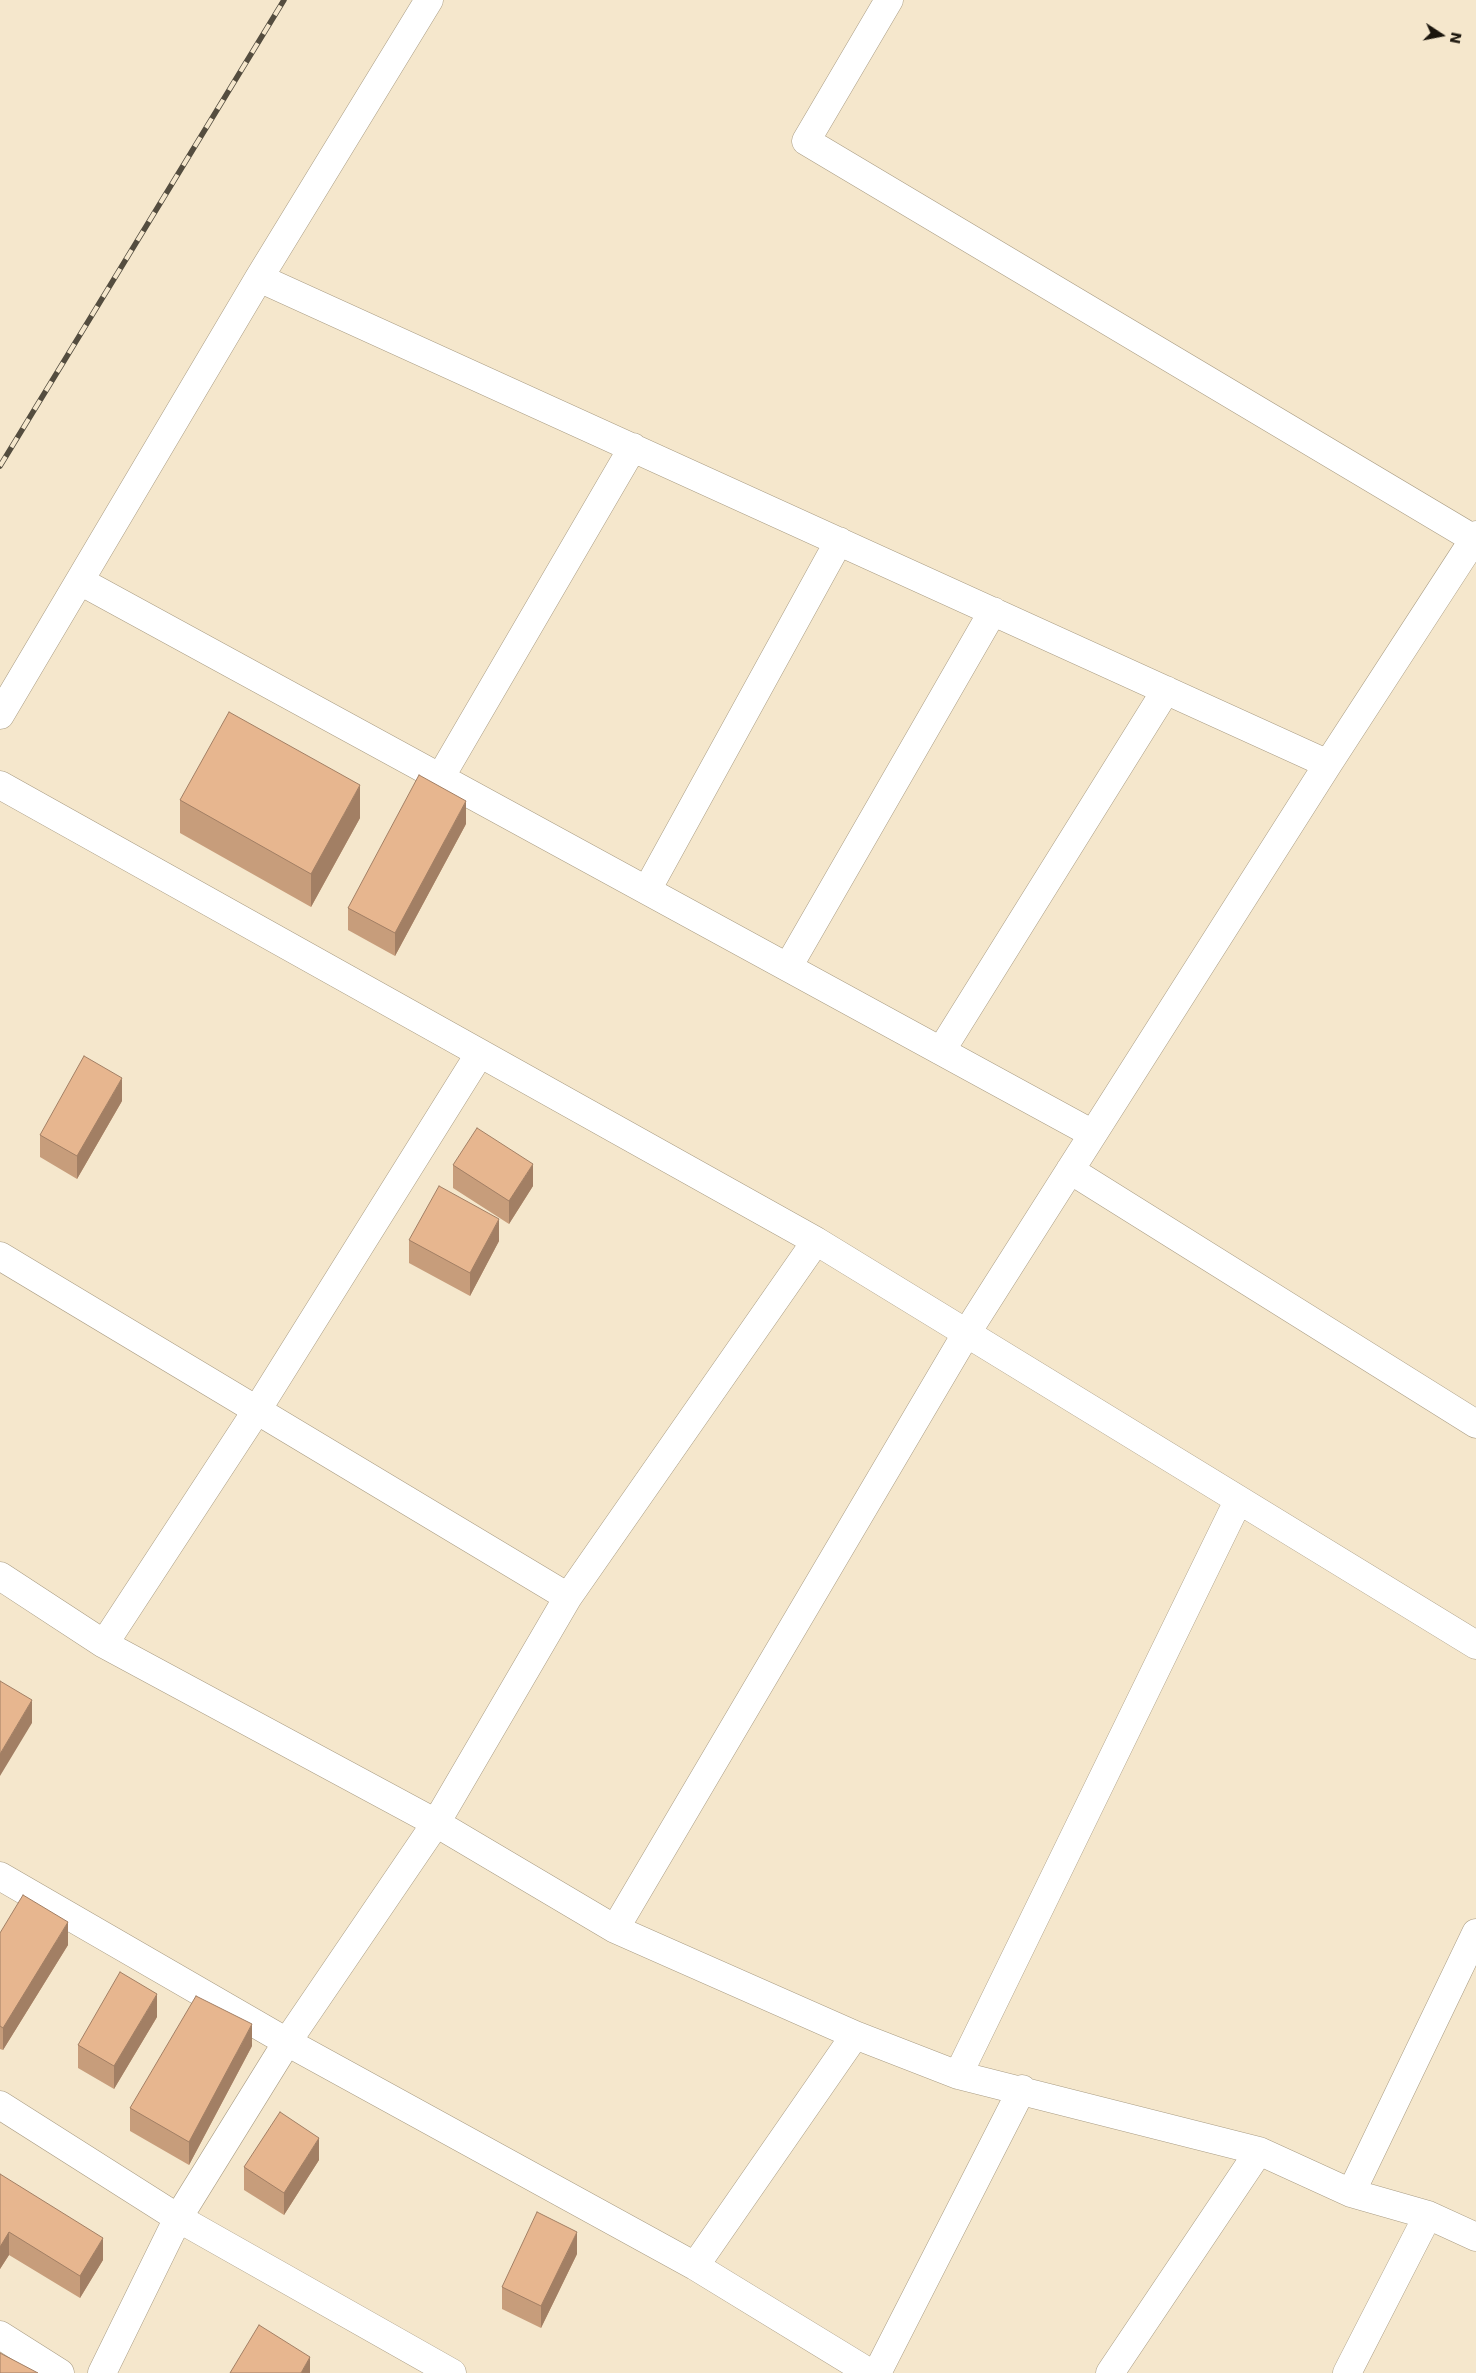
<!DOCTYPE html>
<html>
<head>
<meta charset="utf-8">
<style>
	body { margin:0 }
	#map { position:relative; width:1476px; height:2373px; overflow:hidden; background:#f5e7cc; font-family:"DejaVu Sans",sans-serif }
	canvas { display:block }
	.north { position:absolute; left:1416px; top:10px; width:50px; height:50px; -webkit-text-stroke:4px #f5e7cc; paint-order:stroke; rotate:101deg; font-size:14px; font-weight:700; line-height:20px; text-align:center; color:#1b160d }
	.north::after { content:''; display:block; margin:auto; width:18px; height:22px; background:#1b160d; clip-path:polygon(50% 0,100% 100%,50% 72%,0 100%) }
</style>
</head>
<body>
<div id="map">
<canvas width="1476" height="2373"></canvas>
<div class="north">N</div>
</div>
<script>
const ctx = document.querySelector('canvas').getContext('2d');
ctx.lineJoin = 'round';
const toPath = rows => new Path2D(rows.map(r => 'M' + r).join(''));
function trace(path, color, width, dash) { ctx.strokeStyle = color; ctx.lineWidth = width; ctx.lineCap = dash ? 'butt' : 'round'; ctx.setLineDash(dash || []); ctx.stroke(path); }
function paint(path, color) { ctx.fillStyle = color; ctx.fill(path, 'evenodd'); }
const minor = toPath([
	[889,0,806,141,1474,539,1476,535],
	[259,278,1328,764],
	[80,581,1093,1134],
	[0,715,259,278,429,0],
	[440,778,633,447],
	[0,785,816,1241,1476,1645],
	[647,890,839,541],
	[788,967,993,611],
	[941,1051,1166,690],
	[1070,1170,1476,1424],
	[816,1241,568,1597,436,1823,615,1929,966,1334,1328,764,1474,539,1476,541],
	[0,1256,568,1597],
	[0,1576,104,1644,436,1823,287,2042,178,2218,102,2373],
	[104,1644,257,1410,480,1053],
	[0,1876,287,2042,695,2266,870,2373],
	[615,1929,855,2035,958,2075,1259,2151,1351,2193,1428,2215,1476,2237],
	[958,2075,1238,1501],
	[0,2105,178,2218,452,2373],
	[1351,2193,1476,1933],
	[695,2266,855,2035],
	[0,2335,60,2373],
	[877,2373,1022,2089],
	[1110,2373,1259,2151],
	[1347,2373,1428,2215]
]);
trace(minor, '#a99c83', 29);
trace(minor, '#fff', 28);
const rail = toPath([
	[0,466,284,0]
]);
trace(rail, '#544d3f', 5.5);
trace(rail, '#f5e7cc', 4, [11]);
paint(toPath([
	[180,800,360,818,311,907,180,833],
	[466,824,395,956,348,930,348,908],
	[122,1101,77,1179,40,1157,40,1135],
	[453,1165,533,1186,509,1224,453,1188],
	[409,1240,499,1241,470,1296,409,1263],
	[0,1933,68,1945,3,2050,0,2049],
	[157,2017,114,2089,78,2068,78,2045],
	[252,2046,189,2165,130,2131,130,2108],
	[319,2160,284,2215,244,2190,244,2167],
	[0,2174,103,2260,80,2298,9,2255,0,2269],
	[577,2254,541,2328,502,2309,502,2287]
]), '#c79d7b');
paint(toPath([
	[360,785,360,818,311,907,311,874],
	[466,801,466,824,395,956,395,933],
	[122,1078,122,1101,77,1179,77,1156],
	[533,1164,533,1186,509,1224,509,1201],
	[499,1219,499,1241,470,1296,470,1273],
	[32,1700,32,1723,0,1776,0,1754],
	[68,1922,68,1945,3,2050,3,2028],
	[157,1994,157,2017,114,2089,114,2066],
	[252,2024,252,2046,189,2165,189,2142],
	[319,2138,319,2160,284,2215,284,2193],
	[9,2232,9,2255,0,2269,0,2247],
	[577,2232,577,2254,541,2328,541,2306],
	[103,2238,103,2260,80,2298,80,2276],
	[310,2357,310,2373,301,2373]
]), '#a27f64');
const building = toPath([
	[229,712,360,785,311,874,180,800,229,712],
	[419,775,466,801,395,933,348,908,419,775],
	[84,1056,122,1078,77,1156,40,1135,84,1056],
	[477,1128,533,1164,509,1201,453,1165,477,1128],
	[439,1186,499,1219,470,1273,409,1240,439,1186],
	[0,1681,32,1700,0,1754,0,1681],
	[23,1895,68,1922,3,2028,0,2026,0,1933,23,1895],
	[120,1972,157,1994,114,2066,78,2045,120,1972],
	[196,1996,252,2024,189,2142,130,2108,196,1996],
	[280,2112,319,2138,284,2193,244,2167,280,2112],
	[0,2174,103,2238,80,2276,9,2232,0,2247,0,2174],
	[537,2212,577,2232,541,2306,502,2287,537,2212],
	[259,2325,310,2357,301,2373,230,2373,259,2325],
	[0,2353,38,2373,0,2373,0,2353]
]);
paint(building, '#e7b68f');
trace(building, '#a27f64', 1);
</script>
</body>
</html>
